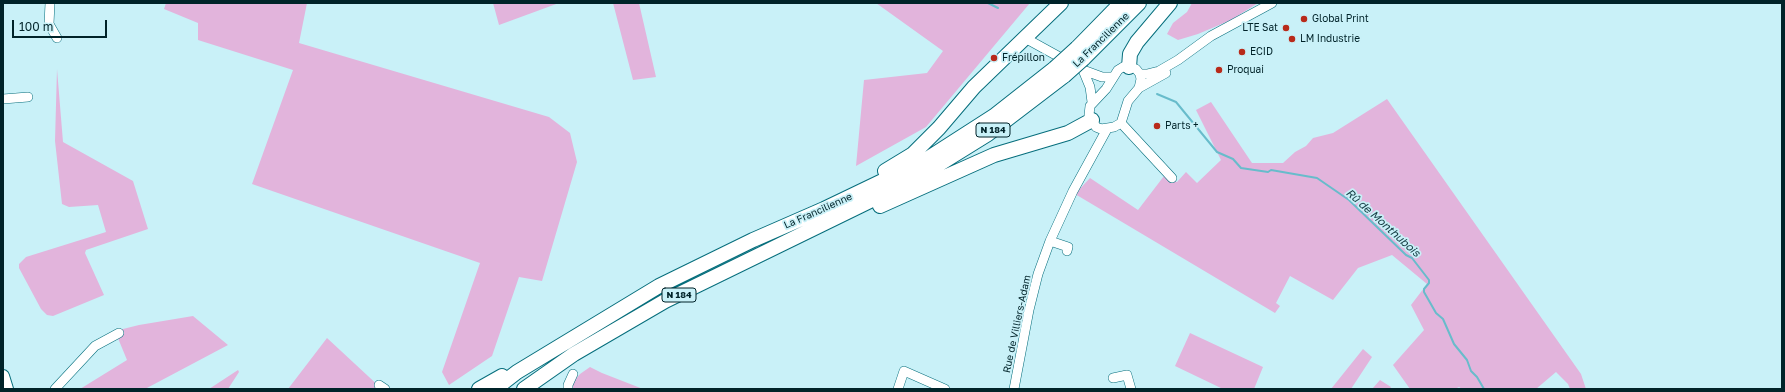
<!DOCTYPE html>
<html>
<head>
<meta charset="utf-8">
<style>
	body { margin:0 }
	#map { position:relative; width:1785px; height:392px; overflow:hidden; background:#c9f1f8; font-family:"Golos Text",sans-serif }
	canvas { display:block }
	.frame { position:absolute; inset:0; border:4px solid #002329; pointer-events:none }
	.scale { position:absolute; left:12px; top:20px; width:95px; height:18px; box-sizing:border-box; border:2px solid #002329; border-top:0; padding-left:5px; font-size:12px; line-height:14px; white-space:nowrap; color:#002329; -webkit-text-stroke:3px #c9f1f8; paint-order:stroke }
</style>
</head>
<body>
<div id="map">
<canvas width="1785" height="392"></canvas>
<div class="frame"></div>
<div class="scale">100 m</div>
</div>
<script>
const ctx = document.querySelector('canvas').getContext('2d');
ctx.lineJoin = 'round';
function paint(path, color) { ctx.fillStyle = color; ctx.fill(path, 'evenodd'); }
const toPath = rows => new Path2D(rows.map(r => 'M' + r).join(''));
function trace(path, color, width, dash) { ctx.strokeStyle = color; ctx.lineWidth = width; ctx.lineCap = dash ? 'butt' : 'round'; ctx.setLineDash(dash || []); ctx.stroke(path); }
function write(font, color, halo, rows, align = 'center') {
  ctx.font = font + ' "Golos Text",sans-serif'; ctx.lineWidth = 3.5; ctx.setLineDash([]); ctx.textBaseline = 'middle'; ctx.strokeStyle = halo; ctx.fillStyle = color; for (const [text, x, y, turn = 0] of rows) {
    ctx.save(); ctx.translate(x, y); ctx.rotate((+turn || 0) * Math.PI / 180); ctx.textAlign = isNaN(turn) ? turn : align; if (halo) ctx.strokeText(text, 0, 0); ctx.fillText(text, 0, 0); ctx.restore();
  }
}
paint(toPath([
	[166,3,307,3,299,43,549,117,570,133,577,162,542,281,519,277,492,356,449,385,442,372,480,263,252,184,293,70,198,40,198,23,164,9],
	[493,3,559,3,499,25],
	[613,3,639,3,656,77,633,80],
	[876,3,1030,3,926,127,856,166,864,80,927,73,943,51],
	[1192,3,1258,3,1231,20,1198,34,1178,40,1167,34,1173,23,1187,12],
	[57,69,63,142,133,181,148,229,86,250,85,253,104,295,53,316,47,315,41,309,19,268,19,264,26,257,106,232,98,205,69,207,62,204,55,141],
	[1387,99,1581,374,1586,389,1570,389,1568,384,1556,372,1536,389,1462,389,1459,387,1455,389,1410,389,1393,365,1424,330,1411,305,1427,284,1392,255,1358,268,1333,300,1290,276,1276,303,1280,306,1275,313,1075,194,1090,178,1138,210,1164,176,1177,182,1186,172,1197,183,1221,160,1196,110,1211,102,1252,163,1283,163,1295,152,1306,146,1313,138,1333,133],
	[193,316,228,345,145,389,80,389,127,360,115,331,139,325],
	[1190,333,1263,367,1254,389,1223,389,1175,366],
	[327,338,382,389,288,389],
	[1363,349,1372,357,1351,389,1331,389],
	[590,367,602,373,643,389,571,389,573,382,580,374],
	[238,370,239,372,228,389,209,389],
	[1380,380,1391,387,1390,389,1372,389]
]), '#e2b4dc');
trace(toPath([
	[988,3,998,8],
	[1157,94,1176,102,1217,152,1233,159,1241,168,1268,172,1271,170,1317,178,1349,200,1406,255,1412,258,1429,280,1429,283,1424,289,1424,292,1436,313,1443,319,1454,344,1467,360,1471,371,1477,377,1484,389]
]), '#68bccb', 2);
const minor = toPath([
	[50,3,49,24,57,38],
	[1025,38,1083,70,1102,77,1113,77],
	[1123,67,1129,67,1136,69,1140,74,1141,79,1139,88,1128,101,1121,123,1114,127,1101,129,1096,127,1092,120,1089,115,1090,106,1106,89,1118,70,1123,67],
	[1083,70,1090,87,1092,102],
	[1140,74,1147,74,1159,71,1178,60,1211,36,1272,3],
	[1139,88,1166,73],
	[3,99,28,97],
	[1121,123,1172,178],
	[1050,241,1068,247,1067,251],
	[1113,378,1127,375,1131,389],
	[379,385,385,389],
	[55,389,95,346,119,333],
	[568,389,568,385,573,374],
	[898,389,904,371,945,389],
	[1014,389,1029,310,1038,274,1050,241,1073,191,1107,129]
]);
const major = toPath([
	[3,376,7,389]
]);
const highway = toPath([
	[1077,48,1121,3],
	[1083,59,1139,3],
	[1129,67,1130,54,1137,42,1170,3],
	[885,171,913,154,939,128,974,87,1061,3],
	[880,206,994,155,1068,133,1092,120],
	[479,389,502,376],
	[495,389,517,372,659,286,753,240,824,209,924,161,994,116,1055,68],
	[524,389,574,354,665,301,917,178,988,134,1064,76]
]);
trace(minor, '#066e7c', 10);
trace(major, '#066e7c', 14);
trace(highway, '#066e7c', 16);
trace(minor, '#fff', 9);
trace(major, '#fff', 12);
trace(highway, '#fff', 14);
const highwayBridge = toPath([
	[1055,68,1077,48],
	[1064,76,1083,59]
]);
trace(highwayBridge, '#066e7c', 16, []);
trace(highwayBridge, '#fff', 14);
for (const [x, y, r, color] of [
	[1304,19,4,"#b82a1a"],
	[1286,28,4,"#b82a1a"],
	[1292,39,4,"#b82a1a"],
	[1242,52,4,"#b82a1a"],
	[994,58,4,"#b82a1a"],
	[1219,70,4,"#b82a1a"],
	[1157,126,4,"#b82a1a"]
]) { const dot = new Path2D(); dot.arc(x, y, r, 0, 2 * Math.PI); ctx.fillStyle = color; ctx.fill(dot); trace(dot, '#c9f1f8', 1.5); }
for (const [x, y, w] of [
	[993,130,34],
	[679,295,34]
]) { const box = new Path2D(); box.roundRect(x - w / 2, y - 7, w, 14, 3); ctx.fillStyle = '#c9f1f8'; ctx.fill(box); trace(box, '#002329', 1); }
write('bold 9px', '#002329', null, [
	["N 184",993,130],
	["N 184",679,295]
]);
write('10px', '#002329', '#c9f1f8', [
	["Global Print",1312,19],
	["LTE Sat",1278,28,"right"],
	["LM Industrie",1300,39],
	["ECID",1250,52],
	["Frépillon",1002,58],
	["Proquai",1227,70],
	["Parts +",1165,126]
], 'left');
write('10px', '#002329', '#c9f1f8', [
	["La Francilienne",1101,40,-44],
	["La Francilienne",818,211,-24],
	["Rue de Villiers-Adam",1017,324,-78]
]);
write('italic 11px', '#184047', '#c9f1f8', [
	["Rû de Monthubois",1383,223,42]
]);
</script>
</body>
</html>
